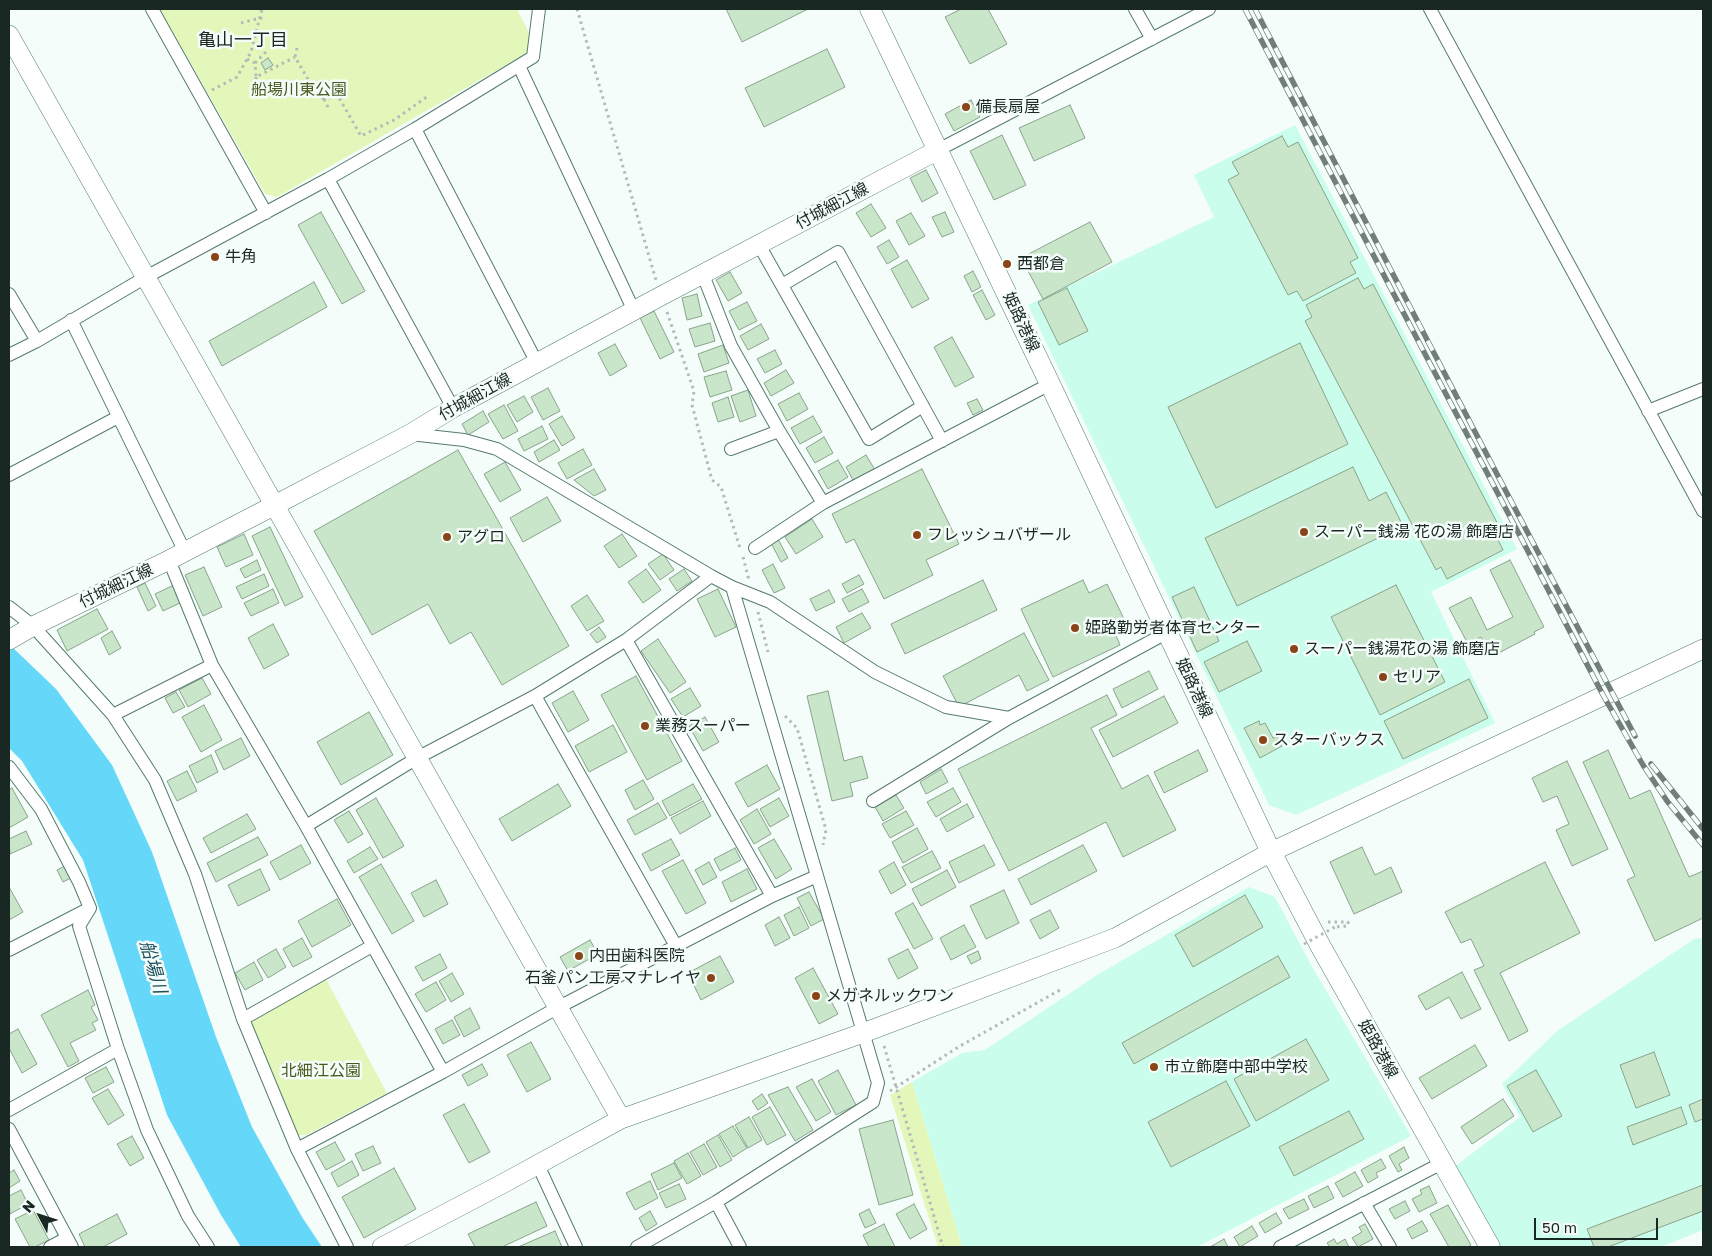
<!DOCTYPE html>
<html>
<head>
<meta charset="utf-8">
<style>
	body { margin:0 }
	#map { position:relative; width:1712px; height:1256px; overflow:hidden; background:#f5fdfa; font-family:"Golos Text",sans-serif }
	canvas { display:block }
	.frame { position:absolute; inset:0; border:10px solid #192823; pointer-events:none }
	.north { position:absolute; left:15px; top:1191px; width:50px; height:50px; -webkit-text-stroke:4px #f5fdfa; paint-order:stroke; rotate:310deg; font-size:14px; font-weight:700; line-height:20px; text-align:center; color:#192823 }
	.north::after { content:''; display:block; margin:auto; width:18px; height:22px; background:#192823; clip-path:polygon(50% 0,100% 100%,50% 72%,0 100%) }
	.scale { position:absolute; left:1534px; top:1218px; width:124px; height:22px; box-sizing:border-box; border:2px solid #192823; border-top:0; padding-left:6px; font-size:15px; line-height:18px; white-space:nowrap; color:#192823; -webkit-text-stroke:4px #f5fdfa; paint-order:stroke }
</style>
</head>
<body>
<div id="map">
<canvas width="1712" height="1256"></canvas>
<div class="frame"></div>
<div class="north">N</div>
<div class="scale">50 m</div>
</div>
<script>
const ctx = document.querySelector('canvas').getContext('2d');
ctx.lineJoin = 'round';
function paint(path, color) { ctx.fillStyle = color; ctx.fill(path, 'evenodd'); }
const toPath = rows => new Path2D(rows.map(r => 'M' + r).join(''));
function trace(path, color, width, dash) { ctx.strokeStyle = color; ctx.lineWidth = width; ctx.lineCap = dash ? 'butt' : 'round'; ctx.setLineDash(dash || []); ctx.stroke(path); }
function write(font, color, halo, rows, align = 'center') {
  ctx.font = font + ' "Golos Text","Noto Sans JP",sans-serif'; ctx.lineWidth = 5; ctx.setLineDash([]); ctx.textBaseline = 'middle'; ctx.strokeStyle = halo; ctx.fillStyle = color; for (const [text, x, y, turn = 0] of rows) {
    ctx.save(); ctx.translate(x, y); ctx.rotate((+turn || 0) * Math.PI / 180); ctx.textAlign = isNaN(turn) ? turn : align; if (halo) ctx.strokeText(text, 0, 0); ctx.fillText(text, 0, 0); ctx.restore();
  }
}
paint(toPath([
	[1295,125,1517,549,1431,592,1495,723,1296,815,1269,805,1028,305,1214,217,1194,175],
	[1249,887,1275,897,1310,963,1411,1136,1197,1247,962,1247,912,1082,962,1053,985,1050,1097,975],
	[1703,938,1703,1230,1661,1247,1501,1247,1454,1167,1520,1117,1502,1084,1557,1031,1694,939]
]), '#cafdeb');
paint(toPath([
	[160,9,517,9,532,39,530,51,277,197,265,194],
	[326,979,387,1093,306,1135,299,1135,292,1128,252,1026,253,1020],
	[912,1082,962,1247,938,1247,890,1095]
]), '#e3f7bb');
paint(toPath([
	[9,644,56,689,112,765,152,852,216,1037,252,1127,302,1217,322,1247,241,1247,221,1215,167,1115,83,860,22,761,9,748]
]), '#65d8f9');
const building = toPath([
	[726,9,808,9,742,42,726,9],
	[961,9,988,9,1007,44,970,64,945,17,961,9],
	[827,49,845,87,764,127,745,88,827,49],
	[268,58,273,65,265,70,261,63,268,58],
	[971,100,980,117,954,131,945,114,971,100],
	[1070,105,1085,138,1034,161,1019,128,1070,105],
	[1002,135,1026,185,994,200,970,151,1002,135],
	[1282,136,1288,147,1298,142,1358,258,1350,262,1356,273,1303,301,1297,291,1288,295,1228,180,1239,174,1232,162,1282,136],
	[926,170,938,193,922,202,910,178,926,170],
	[871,204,886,228,871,237,856,213,871,204],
	[321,212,365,291,342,304,298,225,321,212],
	[945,212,954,232,942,237,932,217,945,212],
	[911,213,925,236,909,245,896,221,911,213],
	[1090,222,1112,262,1043,299,1021,258,1090,222],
	[889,240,899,257,887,264,877,247,889,240],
	[907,260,929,299,912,308,891,269,907,260],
	[973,271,981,287,972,292,964,276,973,271],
	[730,272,742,293,728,301,716,280,730,272],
	[1358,278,1364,289,1373,284,1504,536,1498,540,1503,550,1447,579,1441,567,1436,570,1305,321,1312,317,1306,305,1358,278],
	[314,282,327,307,222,366,209,341,314,282],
	[1067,288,1088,331,1059,345,1038,302,1067,288],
	[982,290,995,315,986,320,973,295,982,290],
	[697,294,702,316,687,320,682,298,697,294],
	[747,302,757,321,739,330,729,311,747,302],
	[654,311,674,352,660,359,640,318,654,311],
	[710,323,715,341,695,347,689,329,710,323],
	[761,324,769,339,748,350,740,336,761,324],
	[952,337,974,377,955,387,934,347,952,337],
	[1300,343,1348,444,1216,508,1168,407,1300,343],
	[615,344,627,366,610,376,598,353,615,344],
	[723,345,729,363,704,372,698,354,723,345],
	[775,350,782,364,765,373,757,359,775,350],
	[786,370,794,383,771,396,764,383,786,370],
	[726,371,732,390,710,397,704,377,726,371],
	[548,388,560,411,543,420,531,397,548,388],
	[748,390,756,416,740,422,731,396,748,390],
	[799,393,808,409,787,421,778,404,799,393],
	[524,396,533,412,517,422,507,405,524,396],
	[728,397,734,417,718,422,712,403,728,397],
	[977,399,983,410,973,415,967,403,977,399],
	[504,405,518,431,503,439,488,414,504,405],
	[483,411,489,422,468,435,462,424,483,411],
	[562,416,575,438,562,446,549,424,562,416],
	[813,416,822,432,800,444,791,428,813,416],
	[542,426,548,439,524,451,518,439,542,426],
	[824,437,833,453,815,463,806,448,824,437],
	[554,440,560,450,539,462,534,452,554,440],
	[583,449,592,465,567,479,558,463,583,449],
	[458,450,569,646,502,685,471,632,450,644,428,604,372,635,314,531,458,450],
	[866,455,875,470,854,482,846,467,866,455],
	[838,460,848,477,828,489,818,471,838,460],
	[505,462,521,490,500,502,484,474,505,462],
	[1353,467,1369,501,1386,492,1403,526,1237,606,1205,538,1353,467],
	[594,469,606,490,594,496,574,480,594,469],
	[922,469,959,544,926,560,933,575,884,599,854,539,846,543,832,514,922,469],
	[547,497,561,521,523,542,510,518,547,497],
	[812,519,823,537,796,554,785,537,812,519],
	[270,527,303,597,285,606,252,536,270,527],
	[244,534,253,555,226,567,217,547,244,534],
	[622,534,637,556,619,568,604,546,622,534],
	[778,539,788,558,781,562,771,543,778,539],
	[663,554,674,570,660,580,648,564,663,554],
	[257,560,261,570,245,578,240,569,257,560],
	[1510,560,1544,627,1534,632,1535,634,1491,657,1481,637,1468,644,1449,608,1471,597,1487,630,1513,617,1490,570,1510,560],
	[773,564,785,588,774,593,762,570,773,564],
	[204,567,222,607,203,616,185,575,204,567],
	[646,569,661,590,643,603,628,582,646,569],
	[684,569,692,581,677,591,669,579,684,569],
	[264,574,269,586,242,599,236,587,264,574],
	[859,575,864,584,847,593,842,584,859,575],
	[983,580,997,610,905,654,891,624,983,580],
	[1083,580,1089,593,1107,584,1127,625,1114,631,1120,645,1053,677,1021,609,1083,580],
	[145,583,156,606,148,611,137,587,145,583],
	[174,585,182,602,163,611,155,594,174,585],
	[1396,585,1445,682,1380,715,1331,617,1396,585],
	[1194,587,1219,641,1197,652,1172,597,1194,587],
	[273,589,279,603,251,616,244,603,273,589],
	[718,589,736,627,715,637,697,599,718,589],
	[862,589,869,602,849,612,842,599,862,589],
	[829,590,835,602,816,611,810,599,829,590],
	[587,595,604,621,587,631,571,606,587,595],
	[97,609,108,629,67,651,57,630,97,609],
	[862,613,871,628,844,643,836,627,862,613],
	[273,624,289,655,264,669,248,638,273,624],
	[599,627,606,637,597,643,590,634,599,627],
	[112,631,121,648,109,655,101,638,112,631],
	[1024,633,1049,680,1027,691,1019,675,959,707,943,676,1024,633],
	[658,639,686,682,670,693,641,651,658,639],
	[1247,641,1262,671,1219,692,1204,662,1247,641],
	[1149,671,1158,689,1122,708,1113,689,1149,671],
	[636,676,682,761,647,780,601,695,636,676],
	[202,678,211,694,188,707,179,690,202,678],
	[1469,679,1488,718,1403,759,1384,721,1469,679],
	[690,688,701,706,683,717,671,699,690,688],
	[573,691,589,720,568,732,552,703,573,691],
	[828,691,844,761,862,756,868,778,850,783,853,796,832,801,807,696,828,691],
	[176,692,185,707,173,713,165,698,176,692],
	[1107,695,1117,715,1091,728,1122,789,1148,775,1176,830,1123,857,1106,822,1009,871,958,769,1107,695],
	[1164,696,1178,723,1113,757,1099,730,1164,696],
	[204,705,222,740,201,752,182,717,204,705],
	[369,712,393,755,341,785,317,742,369,712],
	[705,717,719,742,703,751,689,726,705,717],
	[1259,721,1260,725,1265,723,1273,738,1277,737,1282,746,1260,758,1244,728,1259,721],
	[613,725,627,752,589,772,575,746,613,725],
	[241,738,250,756,224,770,215,751,241,738],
	[1198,750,1208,771,1164,793,1154,772,1198,750],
	[1608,750,1630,799,1650,790,1689,877,1703,871,1703,918,1655,941,1627,880,1635,876,1583,762,1608,750],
	[211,755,218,772,197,783,189,766,211,755],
	[1567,761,1608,849,1572,866,1556,830,1569,824,1557,796,1543,802,1532,778,1567,761],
	[767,765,780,789,748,807,735,783,767,765],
	[941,769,948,782,926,794,920,782,941,769],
	[187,771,197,791,177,801,167,781,187,771],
	[643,780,654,799,635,810,625,790,643,780],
	[558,784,571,806,512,841,499,819,558,784],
	[693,784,702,799,670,816,662,801,693,784],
	[12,788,28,817,9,828,9,790,12,788],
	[953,788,961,802,936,817,927,802,953,788],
	[896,795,904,808,883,821,875,807,896,795],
	[376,798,404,846,383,858,356,810,376,798],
	[779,798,789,816,770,827,760,809,779,798],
	[703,801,711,816,680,834,671,818,703,801],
	[658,803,667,818,635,835,627,820,658,803],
	[967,804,974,817,947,832,940,819,967,804],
	[757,809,771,834,754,844,740,820,757,809],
	[349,811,363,834,348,843,334,820,349,811],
	[906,811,914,825,890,838,882,824,906,811],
	[247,814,256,829,211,853,203,838,247,814],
	[917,828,928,849,903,863,892,842,917,828],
	[26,831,32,844,10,854,9,839,26,831],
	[258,837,268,855,216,882,207,863,258,837],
	[671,839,680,855,651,871,642,854,671,839],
	[774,839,792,869,776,879,758,848,774,839],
	[301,845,311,863,280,880,270,862,301,845],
	[984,845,995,865,959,883,949,862,984,845],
	[1083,845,1097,871,1031,905,1018,879,1083,845],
	[370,847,378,859,354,873,347,861,370,847],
	[1362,847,1375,875,1391,867,1402,892,1354,914,1330,862,1362,847],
	[735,848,741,860,720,871,714,859,735,848],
	[932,851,941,868,911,883,902,867,932,851],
	[683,860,706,903,686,914,662,871,683,860],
	[709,862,717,877,703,885,695,870,709,862],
	[894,862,906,885,891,894,879,871,894,862],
	[1545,862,1580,933,1500,973,1528,1031,1509,1041,1474,970,1484,966,1471,939,1461,943,1445,912,1545,862],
	[381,864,414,921,392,934,359,877,381,864],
	[65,866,71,878,63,882,57,870,65,866],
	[260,869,270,890,238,906,228,885,260,869],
	[747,869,757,889,731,902,722,882,747,869],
	[947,870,956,887,921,906,912,889,947,870],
	[436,880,448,904,424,917,411,893,436,880],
	[9,887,23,912,9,920,9,887],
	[1004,890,1019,923,986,939,970,906,1004,890],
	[809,892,824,919,811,926,797,898,809,892],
	[1245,895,1263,927,1193,967,1175,935,1245,895],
	[337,899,351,925,312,947,298,921,337,899],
	[913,903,933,939,914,949,895,913,913,903],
	[799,907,809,928,794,936,784,915,799,907],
	[1050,910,1059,928,1040,939,1030,920,1050,910],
	[779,917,790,938,775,946,765,925,779,917],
	[964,925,976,947,951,960,940,938,964,925],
	[302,938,312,957,293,967,283,949,302,938],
	[590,940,598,954,568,971,560,957,590,940],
	[276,949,286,967,268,978,257,960,276,949],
	[908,949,918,968,898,979,888,959,908,949],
	[978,951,981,959,971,964,967,956,978,951],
	[440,954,447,968,423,981,415,967,440,954],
	[720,956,734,982,701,1000,688,973,720,956],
	[1278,956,1290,977,1134,1064,1122,1043,1278,956],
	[254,962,263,980,245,990,235,973,254,962],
	[813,968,838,1014,819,1024,795,978,813,968],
	[1462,972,1481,1009,1461,1019,1449,997,1426,1010,1418,996,1462,972],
	[452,973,464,994,451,1002,439,981,452,973],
	[436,982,446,1000,426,1012,415,994,436,982],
	[88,990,95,1005,91,1007,98,1020,92,1023,96,1030,70,1043,79,1061,68,1067,41,1015,88,990],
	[470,1008,480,1028,464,1037,454,1017,470,1008],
	[452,1020,460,1035,443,1044,435,1029,452,1020],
	[18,1029,37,1064,22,1073,9,1048,9,1034,18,1029],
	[1306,1039,1329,1080,1256,1121,1234,1079,1306,1039],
	[531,1042,551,1079,527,1092,507,1055,531,1042],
	[1475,1045,1487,1066,1432,1099,1419,1078,1475,1045],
	[1654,1052,1670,1095,1636,1108,1620,1065,1654,1052],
	[482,1064,488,1075,468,1086,462,1075,482,1064],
	[106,1067,114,1082,93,1093,85,1078,106,1067],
	[838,1070,856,1105,836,1115,818,1081,838,1070],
	[1536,1070,1562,1116,1533,1132,1507,1086,1536,1070],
	[812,1079,831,1112,816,1121,796,1087,812,1079],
	[1226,1081,1250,1126,1171,1167,1148,1122,1226,1081],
	[788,1087,813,1130,795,1141,768,1095,788,1087],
	[108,1089,124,1115,108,1125,92,1098,108,1089],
	[762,1094,768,1103,758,1110,752,1101,762,1094],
	[1503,1099,1514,1116,1472,1144,1461,1127,1503,1099],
	[1703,1099,1703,1119,1695,1122,1689,1105,1703,1099],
	[464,1104,490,1152,469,1163,443,1115,464,1104],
	[770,1107,786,1135,767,1145,752,1117,770,1107],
	[1681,1107,1687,1124,1633,1145,1627,1127,1681,1107],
	[1349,1111,1364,1139,1294,1176,1279,1147,1349,1111],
	[749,1117,762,1140,748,1148,735,1125,749,1117],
	[893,1120,913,1195,879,1205,859,1129,893,1120],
	[733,1126,747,1148,733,1157,719,1134,733,1126],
	[718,1135,732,1160,720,1167,706,1142,718,1135],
	[132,1136,144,1158,130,1166,117,1144,132,1136],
	[335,1142,345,1160,326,1170,316,1152,335,1142],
	[704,1144,717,1167,703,1175,690,1152,704,1144],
	[373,1146,381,1163,363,1171,355,1154,373,1146],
	[1404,1147,1409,1158,1399,1164,1402,1170,1398,1172,1389,1156,1404,1147],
	[688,1153,701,1176,687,1184,674,1161,688,1153],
	[1381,1159,1386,1168,1376,1173,1378,1177,1368,1183,1361,1170,1381,1159],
	[352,1161,359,1175,338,1187,331,1173,352,1161],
	[674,1163,682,1178,658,1190,651,1174,674,1163],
	[394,1168,416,1209,364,1238,342,1197,394,1168],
	[14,1170,20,1181,9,1188,9,1173,14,1170],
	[1355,1172,1363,1186,1343,1197,1335,1183,1355,1172],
	[650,1181,658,1198,635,1210,626,1193,650,1181],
	[679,1184,686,1199,666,1208,659,1193,679,1184],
	[1703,1185,1703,1211,1608,1247,1594,1247,1587,1229,1703,1185],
	[1328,1186,1334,1198,1314,1208,1308,1196,1328,1186],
	[1429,1186,1437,1203,1419,1212,1412,1199,1422,1194,1420,1190,1429,1186],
	[21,1190,28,1204,10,1214,9,1196,21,1190],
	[1304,1199,1309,1209,1289,1219,1283,1209,1304,1199],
	[1405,1201,1410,1211,1395,1219,1389,1209,1405,1201],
	[536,1202,547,1226,502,1247,475,1247,468,1234,536,1202],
	[914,1204,927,1229,910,1239,896,1214,914,1204],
	[1448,1205,1471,1245,1468,1247,1449,1247,1430,1214,1448,1205],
	[869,1209,876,1223,865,1228,859,1214,869,1209],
	[33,1210,49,1240,35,1247,30,1247,15,1219,33,1210],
	[650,1211,657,1224,646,1231,639,1218,650,1211],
	[1276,1213,1282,1223,1265,1233,1259,1223,1276,1213],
	[117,1214,127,1234,103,1247,85,1247,79,1234,117,1214],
	[1422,1221,1428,1231,1412,1239,1407,1229,1422,1221],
	[884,1224,895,1247,869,1247,863,1235,884,1224],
	[1365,1224,1373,1239,1358,1247,1352,1238,1362,1232,1359,1227,1365,1224],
	[1252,1226,1258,1236,1240,1247,1234,1237,1252,1226],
	[555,1231,562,1247,518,1247,555,1231],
	[1224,1239,1228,1247,1210,1247,1224,1239],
	[1334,1239,1337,1244,1345,1239,1349,1247,1330,1247,1327,1243,1334,1239]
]);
paint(building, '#c9e6cb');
trace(building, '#89a48b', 1);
const street = toPath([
	[152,9,266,213],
	[1135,9,1152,39],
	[1430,9,1703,511],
	[519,66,634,311],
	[415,129,537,363],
	[938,150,1209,9],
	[328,179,453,408],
	[759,245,869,439,923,406],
	[703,275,731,346,779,431,823,503],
	[782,285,838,252,942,441],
	[9,294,37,341],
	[71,320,185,552],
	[9,355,37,341,146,277,328,179,415,129,533,57,539,9],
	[1648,411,1703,389],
	[410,434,464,440,497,449,711,576,732,587,770,602,875,672,946,707,1009,718,1168,632],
	[731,449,779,431],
	[9,475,118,417],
	[755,548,823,503,1050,384],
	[169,560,212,665],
	[9,607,33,626,113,715,155,780,195,874,243,1019,297,1149,347,1247],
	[535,696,676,946],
	[113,715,212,665,306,826,443,1072],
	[9,767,41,809,79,882,90,908],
	[873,801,1009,718],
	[306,826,417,758,535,696,626,640,711,576],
	[772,896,817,876],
	[90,908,79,926,118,1049,147,1130,188,1216,208,1247],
	[9,950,90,908],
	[243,1019,372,946],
	[9,1110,118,1049],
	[9,1129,72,1247],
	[297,1149,443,1072,557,1008,772,896,626,640],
	[538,1165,576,1247],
	[716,1202,740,1247],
	[1364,1203,1390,1247],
	[50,1247,67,1238],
	[637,1247,716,1202,873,1102,878,1083,732,587],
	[1280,1247,1442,1163]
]);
const secondary = toPath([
	[9,35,621,1119],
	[9,640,33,626,169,560,275,505,410,434,453,408,661,296,938,150],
	[382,1247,504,1183,621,1119,863,1033,1115,938,1271,852,1703,649]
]);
const primary = toPath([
	[870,9,1050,384,1271,852,1321,947,1490,1247]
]);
trace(street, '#557b6e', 14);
trace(secondary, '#557b6e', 20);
trace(primary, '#557b6e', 21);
trace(toPath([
	[577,9,656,280],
	[241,23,260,18,266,19],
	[297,48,295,57,316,93,324,99,338,96,361,136,394,120,428,96],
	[247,59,255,63,256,77,295,57],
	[255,63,268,50],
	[256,77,256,86],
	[212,90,237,77,251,52,262,9],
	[324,99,329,109],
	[667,312,694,391,692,405,712,480,721,487,740,548],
	[743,557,749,580],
	[758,612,768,652],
	[785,716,797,728,826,830,823,845],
	[1328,922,1348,922,1348,926,1335,927],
	[884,1046,943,1247],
	[890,1091,960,1046,1060,990]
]), '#b1bbb7', 3, [2.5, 4]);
trace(street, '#fff', 12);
trace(secondary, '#fff', 19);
trace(primary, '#fff', 20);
const rail = toPath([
	[1245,9,1603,695,1643,765,1667,801,1703,845],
	[1255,9,1511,501,1635,736],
	[1651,764,1703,829]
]);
trace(rail, '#717e79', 5.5);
trace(rail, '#f5fdfa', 4, [11]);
trace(toPath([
	[1304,944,1335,927]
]), '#b1bbb7', 3, [2.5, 4]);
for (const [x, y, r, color] of [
	[966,107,5,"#894518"],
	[215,257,5,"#894518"],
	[1007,264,5,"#894518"],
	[1304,532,5,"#894518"],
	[917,535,5,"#894518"],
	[447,537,5,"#894518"],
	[1075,628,5,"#894518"],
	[1294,649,5,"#894518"],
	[1383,677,5,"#894518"],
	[645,726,5,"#894518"],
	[1263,740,5,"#894518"],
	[579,956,5,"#894518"],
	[711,978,5,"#894518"],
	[816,996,5,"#894518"],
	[1154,1067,5,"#894518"]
]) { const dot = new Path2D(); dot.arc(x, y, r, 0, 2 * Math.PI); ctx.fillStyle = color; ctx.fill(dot); trace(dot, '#f5fdfa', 2); }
write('16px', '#4a5a1f', '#f5fdfa', [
	["船場川東公園",299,90],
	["北細江公園",321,1071]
]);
write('16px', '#192823', '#f5fdfa', [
	["備長扇屋",976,107],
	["牛角",225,257],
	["西都倉",1017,264],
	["スーパー銭湯 花の湯 飾磨店",1314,532],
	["フレッシュバザール",927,535],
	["アグロ",457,537],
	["姫路勤労者体育センター",1085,628],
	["スーパー銭湯花の湯 飾磨店",1304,649],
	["セリア",1393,677],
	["業務スーパー",655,726],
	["スターバックス",1273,740],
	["内田歯科医院",589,956],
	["石釜パン工房マナレイヤ",701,978,"right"],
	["メガネルックワン",826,996],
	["市立飾磨中部中学校",1164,1067]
], 'left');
write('16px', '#192823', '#f5fdfa', [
	["付城細江線",832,206,-28],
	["姫路港線",1021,322,65],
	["付城細江線",475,397,-29],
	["付城細江線",116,586,-26],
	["姫路港線",1194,688,65],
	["姫路港線",1378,1049,61]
]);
write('18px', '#192823', '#f5fdfa', [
	["亀山一丁目",243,40]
]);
write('italic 18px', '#1c4e5c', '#f5fdfa', [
	["船場川",153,967,74]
]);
</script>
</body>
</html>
